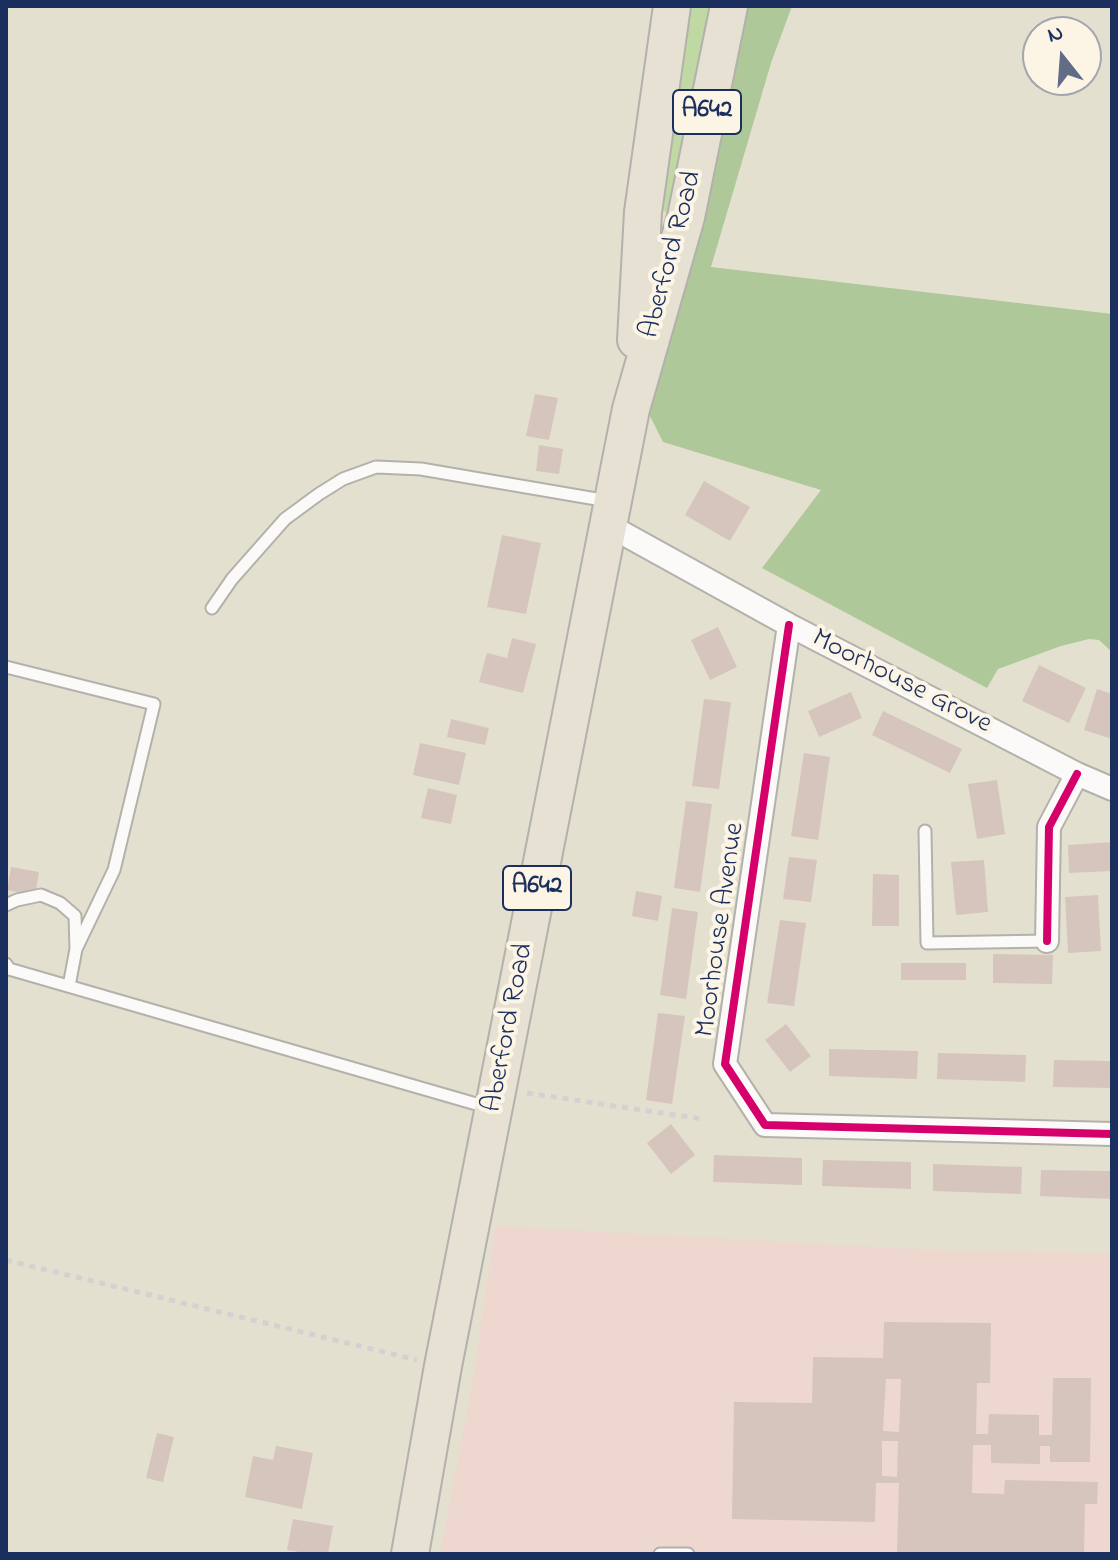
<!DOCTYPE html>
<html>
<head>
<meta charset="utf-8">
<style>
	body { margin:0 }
	#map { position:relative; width:1118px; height:1560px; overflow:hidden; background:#e4e0cf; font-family:"Indie Flower",sans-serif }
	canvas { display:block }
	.frame { position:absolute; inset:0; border:8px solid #1b2f5e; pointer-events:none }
	.north { position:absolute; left:1022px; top:16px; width:80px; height:80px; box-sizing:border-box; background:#fcf5e5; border:2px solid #a2a6af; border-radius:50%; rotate:343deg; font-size:22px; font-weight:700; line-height:32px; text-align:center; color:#1b2f5e }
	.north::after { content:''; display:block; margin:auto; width:28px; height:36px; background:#616d86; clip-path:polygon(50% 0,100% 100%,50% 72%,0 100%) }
</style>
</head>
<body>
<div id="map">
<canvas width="1118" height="1560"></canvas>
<div class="frame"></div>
<div class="north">N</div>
</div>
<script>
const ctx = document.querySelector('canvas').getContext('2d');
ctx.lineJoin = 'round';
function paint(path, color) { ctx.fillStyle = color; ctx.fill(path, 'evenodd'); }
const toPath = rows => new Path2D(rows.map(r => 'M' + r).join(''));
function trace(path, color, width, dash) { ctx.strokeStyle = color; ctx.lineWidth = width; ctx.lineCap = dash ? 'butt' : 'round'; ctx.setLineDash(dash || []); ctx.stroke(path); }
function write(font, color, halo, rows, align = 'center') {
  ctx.font = font + ' "Indie Flower",sans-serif'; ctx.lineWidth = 8; ctx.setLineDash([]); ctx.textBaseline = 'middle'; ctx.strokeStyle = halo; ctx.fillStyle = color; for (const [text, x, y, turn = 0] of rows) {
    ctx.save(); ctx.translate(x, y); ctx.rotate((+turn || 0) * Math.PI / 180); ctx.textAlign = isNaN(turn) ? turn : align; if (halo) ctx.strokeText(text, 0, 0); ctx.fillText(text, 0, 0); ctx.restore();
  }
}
paint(toPath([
	[495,1226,932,1250,1112,1253,1112,1554,440,1554,475,1368]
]), '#eed7ce');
paint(toPath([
	[691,6,717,6,677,212,666,213,660,206,674,129]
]), '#c0d8a4');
paint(toPath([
	[748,6,792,6,771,63,711,267,1112,314,1112,652,1099,640,1089,639,1061,646,998,669,987,688,762,568,821,490,663,442,648,412,653,372,724,124]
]), '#aec89a');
paint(toPath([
	[535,394,558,398,549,440,526,436],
	[539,445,563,449,559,474,536,471],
	[704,481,750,507,730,541,685,515],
	[502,535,541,543,526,614,487,607],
	[718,627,737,667,710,680,691,640],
	[512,638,536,644,523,693,479,682,487,653,507,658],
	[1039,665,1086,688,1069,723,1022,701],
	[1097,689,1112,694,1112,739,1084,730],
	[851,692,862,718,819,737,808,711],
	[704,699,731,702,719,789,692,786],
	[883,711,962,749,950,773,872,735],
	[451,719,489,728,485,745,447,737],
	[420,743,466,753,459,785,413,775],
	[804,753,830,757,818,840,791,836],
	[997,780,1005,834,977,839,968,784],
	[428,788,457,795,451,824,421,818],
	[686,801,712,804,700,892,674,888],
	[1112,842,1112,871,1069,873,1068,845],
	[789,857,817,860,811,902,783,899],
	[984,860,988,912,956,915,951,862],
	[11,867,39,872,35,896,7,890],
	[873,874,899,875,899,926,872,926],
	[636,891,662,896,658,921,632,916],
	[1098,895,1101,951,1068,953,1065,897],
	[672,908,698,912,686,999,660,995],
	[780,920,806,923,794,1006,767,1003],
	[993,954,1053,955,1052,984,993,983],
	[901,963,966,963,966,980,901,980],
	[658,1013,685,1016,672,1104,646,1100],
	[786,1024,811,1056,790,1072,765,1040],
	[829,1049,918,1051,917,1079,829,1076],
	[938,1053,1026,1055,1025,1082,937,1079],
	[1054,1060,1112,1061,1112,1088,1053,1087],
	[671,1124,695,1155,671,1174,647,1143],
	[714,1155,802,1158,802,1185,713,1182],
	[823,1160,911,1162,911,1189,822,1186],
	[933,1164,1022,1167,1021,1194,933,1191],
	[1041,1170,1112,1171,1112,1199,1040,1196],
	[884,1322,991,1323,990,1383,977,1383,976,1434,988,1434,989,1414,1039,1415,1039,1435,1052,1435,1053,1378,1091,1378,1090,1462,1050,1462,1050,1446,1040,1446,1040,1464,991,1463,991,1445,973,1445,972,1493,1004,1494,1005,1480,1098,1482,1097,1504,1085,1504,1084,1554,897,1554,899,1483,876,1483,875,1522,732,1519,734,1402,812,1403,813,1357,883,1358],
	[886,1379,901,1379,899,1432,883,1431],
	[882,1441,898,1441,897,1477,882,1476],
	[157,1433,174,1437,163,1482,146,1478],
	[276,1446,313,1453,302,1509,245,1497,253,1456,273,1460],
	[293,1519,333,1526,328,1554,311,1554,287,1550]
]), '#d6c5bc');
const service = toPath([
	[212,608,232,579,285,519,319,494,343,479,376,467,421,469,608,501],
	[6,667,154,704,114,870,76,949],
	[925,831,927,943,1047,941],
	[6,905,17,900,41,895,60,903,75,916,76,949,69,986],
	[6,964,9,969,490,1108],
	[660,1554,688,1554]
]);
const minor = toPath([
	[608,525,789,625,1077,774,1112,789],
	[789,625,725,1064,765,1125,1112,1134],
	[1047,941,1049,827,1077,774]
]);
const primary = toPath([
	[636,340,643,212,672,6],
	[410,1554,443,1366,631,409,686,217,729,6]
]);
trace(service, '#b2b1ab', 15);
trace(minor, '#b2b1ab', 26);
trace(primary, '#b2b1ab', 40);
trace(toPath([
	[527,1093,703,1119],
	[6,1260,417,1360]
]), '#d3d2d1', 5, [6, 6]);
trace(service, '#fbfaf8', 11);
trace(minor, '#fbfaf8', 22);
trace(primary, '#e6e1d3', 36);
trace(toPath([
	[789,625,725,1064,765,1125,1112,1134],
	[1047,941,1049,827,1077,774]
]), '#d6006c', 8);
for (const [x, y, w] of [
	[707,112,68],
	[537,888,68]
]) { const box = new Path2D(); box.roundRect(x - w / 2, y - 22, w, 44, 6); ctx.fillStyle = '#fcf5e5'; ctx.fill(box); trace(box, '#1b2f5e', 2); }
write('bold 26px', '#1b2f5e', null, [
	["A642",707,112],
	["A642",537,888]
]);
write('28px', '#1b2f5e', '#fcf5e5', [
	["Aberford Road",673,255,-75],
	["Moorhouse Grove",901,683,27],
	["Moorhouse Avenue",722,930,-82],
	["Aberford Road",510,1028,-79]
]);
</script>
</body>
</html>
